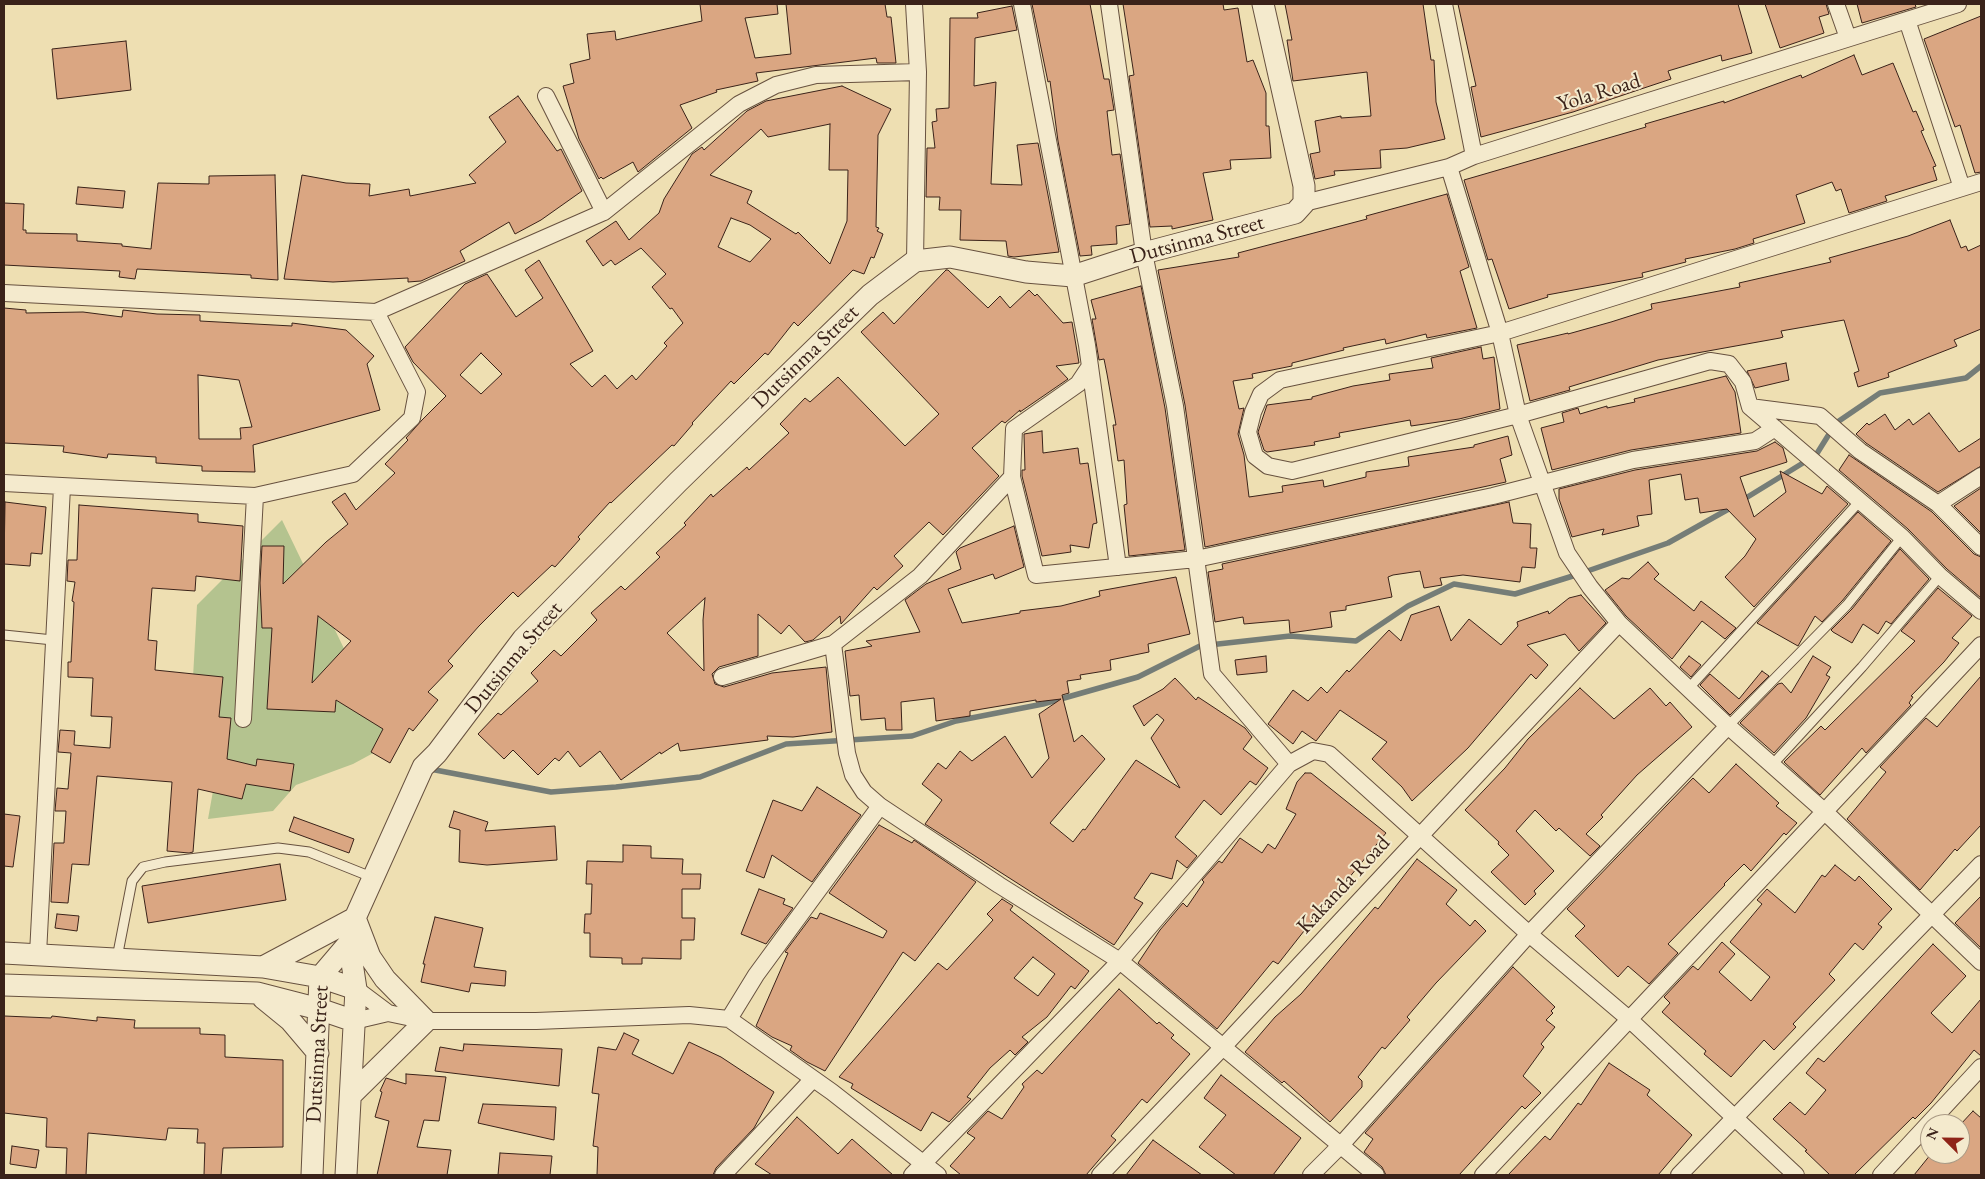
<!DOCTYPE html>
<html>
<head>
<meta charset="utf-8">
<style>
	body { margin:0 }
	#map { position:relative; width:1985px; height:1179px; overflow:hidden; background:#eedfb2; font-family:"EB Garamond",serif }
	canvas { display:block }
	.frame { position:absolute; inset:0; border:5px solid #3a2219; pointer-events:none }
	.north { position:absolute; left:1920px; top:1114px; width:50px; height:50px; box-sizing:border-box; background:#f4eacd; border:1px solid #aa9a85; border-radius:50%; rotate:293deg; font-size:14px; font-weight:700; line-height:20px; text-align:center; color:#3a2219 }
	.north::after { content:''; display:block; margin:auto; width:18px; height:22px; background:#8f2418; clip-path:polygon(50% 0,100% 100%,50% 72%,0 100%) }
</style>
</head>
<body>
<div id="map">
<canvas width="1985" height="1179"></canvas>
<div class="frame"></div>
<div class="north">N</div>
</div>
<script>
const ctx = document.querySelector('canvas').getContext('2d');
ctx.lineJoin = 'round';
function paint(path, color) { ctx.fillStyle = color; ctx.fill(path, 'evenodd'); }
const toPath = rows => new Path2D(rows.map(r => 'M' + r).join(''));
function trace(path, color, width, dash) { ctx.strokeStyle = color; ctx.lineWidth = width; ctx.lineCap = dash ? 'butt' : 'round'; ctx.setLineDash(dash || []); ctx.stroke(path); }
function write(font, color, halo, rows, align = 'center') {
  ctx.font = font + ' "EB Garamond",serif'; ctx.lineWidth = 4; ctx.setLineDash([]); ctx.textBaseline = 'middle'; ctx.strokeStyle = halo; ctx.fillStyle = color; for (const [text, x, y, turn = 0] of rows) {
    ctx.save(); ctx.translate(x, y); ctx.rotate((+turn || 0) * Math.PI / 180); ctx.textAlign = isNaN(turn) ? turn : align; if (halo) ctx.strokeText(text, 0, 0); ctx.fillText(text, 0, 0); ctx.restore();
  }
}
paint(toPath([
	[282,520,390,744,353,764,296,785,273,811,208,819,213,791,190,732,197,605]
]), '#b4c38f');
trace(toPath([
	[1741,501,1816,455,1836,423,1880,393,1966,378,1981,366],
	[430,769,551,792,616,787,700,777,786,744,912,736,956,721,1043,704,1138,677,1200,646,1290,636,1356,641,1408,606,1454,584,1515,594,1576,575,1668,543,1734,506]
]), '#757d77', 5.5);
const building = toPath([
	[700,4,777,4,778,14,745,18,755,58,791,54,786,4,885,4,887,17,891,17,896,63,877,63,876,58,756,73,758,81,716,90,717,92,680,105,692,128,638,172,633,162,603,179,601,177,599,179,579,139,563,86,574,83,570,64,590,59,587,34,615,31,616,40,702,21,700,4],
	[1032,4,1090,4,1104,79,1109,79,1114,110,1107,111,1112,155,1120,154,1130,224,1116,226,1117,244,1091,246,1092,255,1080,256,1058,141,1050,81,1048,82,1032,4],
	[1123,4,1223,4,1224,10,1238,8,1247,62,1253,60,1266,93,1266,126,1269,126,1271,158,1230,160,1231,169,1203,173,1213,220,1172,229,1172,226,1150,227,1129,76,1134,75,1123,4],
	[1285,4,1423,4,1431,60,1434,60,1436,102,1445,139,1407,148,1380,150,1381,168,1334,171,1335,175,1315,179,1310,154,1320,152,1315,121,1341,116,1341,118,1371,116,1367,72,1293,81,1287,40,1292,40,1285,4],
	[1458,4,1738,4,1752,53,1722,61,1721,55,1668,71,1671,79,1644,88,1573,112,1481,137,1471,87,1476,86,1458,4],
	[1765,4,1826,4,1829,14,1819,17,1824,33,1780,48,1765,4],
	[1857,4,1915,4,1916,7,1862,23,1857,4],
	[1012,6,1017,30,975,38,974,86,996,82,991,184,1022,185,1017,145,1038,143,1059,252,1014,257,1008,256,1006,241,960,240,961,210,939,210,940,197,926,197,927,148,935,148,932,122,937,121,936,109,949,108,950,18,978,18,977,13,1012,6],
	[1981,16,1981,172,1975,173,1960,125,1955,127,1924,39,1981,16],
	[126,41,131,90,57,99,52,49,126,41],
	[1854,55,1862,75,1893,63,1913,112,1916,111,1924,130,1921,131,1936,166,1933,167,1937,180,1885,196,1887,201,1849,213,1841,189,1836,191,1832,182,1796,195,1805,223,1753,239,1754,243,1735,249,1685,259,1686,262,1642,273,1643,277,1547,295,1548,297,1509,309,1492,259,1488,260,1464,180,1646,127,1645,124,1724,101,1724,103,1801,75,1802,78,1854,55],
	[842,86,891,109,878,135,876,227,879,228,877,231,883,234,874,258,871,257,864,274,853,270,798,326,794,322,768,355,765,353,734,384,731,381,692,423,693,424,674,446,672,445,611,503,610,502,578,537,580,539,555,567,552,565,518,597,513,592,479,626,448,661,453,666,428,692,438,700,413,731,409,728,390,763,371,752,383,729,336,700,335,712,267,709,272,628,262,628,260,583,262,546,284,546,283,584,326,542,348,524,332,502,345,493,356,510,395,473,385,464,408,440,406,438,422,420,446,396,413,362,405,347,465,284,487,274,516,317,543,298,525,270,539,260,593,351,570,364,592,387,605,375,617,389,632,375,636,380,667,346,664,343,683,323,672,308,670,309,652,287,666,274,641,248,615,265,611,260,603,266,586,241,616,221,629,240,659,213,664,199,692,154,702,147,704,150,747,111,766,101,842,86],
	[830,124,829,170,848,170,847,221,830,264,798,232,796,234,747,203,752,191,710,175,761,129,768,137,830,124],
	[731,218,750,225,771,239,750,262,718,247,731,218],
	[481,353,502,374,481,394,460,375,481,353],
	[318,616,351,641,312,683,318,616],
	[518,96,557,151,561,149,582,191,541,220,515,234,509,222,460,251,465,261,421,281,408,282,408,278,333,282,284,279,302,175,346,183,370,184,369,196,409,189,410,196,476,183,469,175,506,142,489,117,518,96],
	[275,175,278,280,251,278,251,275,137,269,135,279,119,277,120,271,4,265,4,203,24,204,23,230,26,230,26,233,77,234,77,241,122,244,122,246,151,249,158,183,209,184,209,176,275,175],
	[78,187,125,191,123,208,76,204,78,187],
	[1447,194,1469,267,1460,271,1477,328,1427,338,1426,334,1386,344,1385,339,1343,348,1344,350,1292,363,1292,366,1252,374,1253,378,1233,381,1239,409,1244,408,1238,434,1244,455,1249,497,1283,492,1282,486,1323,480,1324,487,1366,477,1366,472,1409,466,1408,457,1474,447,1474,445,1508,436,1512,455,1500,459,1506,482,1205,547,1185,405,1158,270,1239,257,1238,253,1367,219,1366,216,1447,194],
	[1950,220,1961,248,1966,246,1968,251,1981,245,1981,329,1954,340,1957,346,1888,373,1889,377,1858,387,1854,373,1859,371,1844,320,1781,331,1783,337,1780,338,1658,360,1569,387,1570,390,1530,401,1517,345,1568,333,1568,334,1611,322,1652,309,1651,304,1740,287,1739,283,1831,262,1829,258,1908,236,1950,220],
	[946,270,948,270,988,308,1000,296,1010,308,1029,290,1035,296,1037,294,1063,323,1072,322,1079,363,1056,366,1068,379,1020,412,1020,410,1005,423,1002,421,972,448,999,476,943,535,929,522,894,556,903,566,877,590,874,587,841,624,840,616,813,640,805,642,789,625,781,634,758,614,758,656,719,667,712,674,715,684,724,687,772,673,826,667,832,732,793,737,767,736,768,740,680,751,678,743,661,754,660,752,621,780,600,751,580,767,568,751,559,761,555,758,538,775,513,750,504,759,478,734,498,713,501,715,538,681,531,673,554,650,561,656,597,620,591,613,621,586,625,590,660,557,656,553,686,525,684,523,711,494,713,497,747,467,749,470,789,433,780,424,805,398,810,402,838,377,905,446,939,414,861,332,883,312,894,324,946,270],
	[705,598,703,620,704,671,667,633,705,598],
	[1141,286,1165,408,1185,550,1129,556,1124,505,1127,504,1124,460,1118,461,1113,425,1116,425,1107,374,1104,359,1099,360,1092,319,1096,319,1091,300,1141,286],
	[4,308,26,310,26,313,83,312,122,317,123,310,157,314,200,315,200,321,292,326,292,323,346,330,374,356,367,364,380,410,253,445,255,472,202,471,202,466,156,463,156,457,108,454,107,458,63,452,64,446,4,443,4,308],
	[198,375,239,380,252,427,240,428,241,439,199,439,198,375],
	[1481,347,1483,359,1494,357,1500,409,1459,419,1411,426,1410,420,1339,433,1340,437,1314,442,1315,445,1267,452,1264,450,1258,432,1267,405,1312,399,1312,397,1353,386,1390,380,1389,374,1433,368,1431,358,1481,347],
	[1786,363,1789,380,1755,388,1747,371,1786,363],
	[1726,376,1735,392,1741,433,1631,450,1552,470,1541,428,1564,422,1562,413,1578,408,1580,414,1607,406,1607,408,1635,402,1634,399,1726,376],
	[1929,413,1959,452,1981,438,1981,466,1938,492,1866,443,1856,434,1867,423,1869,425,1885,414,1895,430,1909,419,1913,425,1929,413],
	[1042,431,1043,453,1078,448,1080,464,1088,463,1097,523,1093,524,1089,548,1070,545,1071,552,1042,556,1022,476,1022,470,1025,470,1024,434,1042,431],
	[1775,442,1783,448,1787,462,1740,477,1754,517,1786,492,1780,471,1822,494,1827,486,1848,504,1754,607,1725,577,1745,556,1756,539,1727,509,1700,513,1698,498,1685,500,1681,474,1649,480,1652,514,1637,516,1639,526,1602,535,1604,529,1572,537,1559,499,1559,489,1635,470,1757,451,1775,442],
	[1849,455,1932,512,1974,554,1981,557,1981,598,1947,569,1908,529,1839,470,1849,455],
	[1981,488,1981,533,1954,506,1981,488],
	[5,502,46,507,42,554,31,553,30,566,4,564,5,502],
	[1509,502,1513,523,1531,524,1530,548,1537,548,1535,568,1522,567,1520,582,1463,575,1440,578,1442,585,1424,588,1420,571,1393,575,1388,577,1392,597,1346,606,1346,610,1330,612,1332,627,1290,633,1289,620,1244,624,1243,617,1215,622,1208,572,1223,569,1222,564,1509,502],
	[79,505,198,514,198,522,243,526,240,581,196,576,195,591,152,588,148,640,157,641,155,670,223,677,219,717,231,718,227,759,256,766,257,759,294,764,290,791,246,784,242,799,198,789,193,852,189,853,167,851,172,782,97,776,89,865,72,864,68,903,51,902,54,843,64,843,66,811,55,811,57,788,68,789,71,753,58,752,60,730,75,731,74,745,110,748,112,717,91,716,93,678,68,677,68,662,71,662,74,602,72,601,75,582,67,581,68,560,77,560,79,505],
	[1858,512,1891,541,1842,601,1822,622,1815,616,1798,646,1757,623,1858,512],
	[1014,526,1024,567,995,579,993,574,948,589,962,623,1020,613,1020,611,1061,606,1100,596,1099,591,1176,577,1190,634,1148,644,1149,652,1110,660,1111,670,1080,675,1081,679,1067,681,1069,693,1062,695,1074,742,1082,735,1105,759,1050,823,1073,842,1083,829,1085,830,1136,760,1180,788,1151,738,1164,720,1157,714,1144,726,1133,706,1163,689,1175,678,1196,700,1198,697,1245,728,1252,737,1243,749,1268,768,1256,785,1250,781,1221,815,1204,800,1175,837,1197,856,1187,868,1177,860,1172,879,1151,873,1134,898,1143,903,1114,945,925,824,942,800,922,784,938,763,946,769,960,751,972,761,1005,736,1032,778,1049,758,1039,714,1061,699,1036,702,1036,700,970,711,970,716,936,721,934,698,901,702,902,730,886,730,885,718,861,720,859,695,850,696,845,651,872,646,866,641,920,632,905,600,926,584,961,569,956,552,960,548,1014,526],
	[1900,549,1929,579,1891,624,1886,621,1878,634,1863,624,1852,643,1833,632,1831,630,1852,609,1900,549],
	[1648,562,1659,574,1654,579,1694,611,1701,601,1736,628,1725,639,1702,621,1672,659,1626,616,1605,590,1622,578,1629,579,1648,562],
	[1938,588,1972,616,1952,638,1959,643,1944,662,1911,696,1913,697,1909,703,1911,705,1866,753,1862,748,1820,795,1784,762,1821,726,1825,730,1915,641,1901,631,1938,588],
	[1581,595,1606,623,1579,651,1565,634,1527,645,1548,665,1536,679,1531,674,1468,748,1412,801,1402,787,1372,759,1387,742,1340,710,1316,741,1302,731,1293,744,1268,724,1293,690,1308,701,1321,687,1327,693,1347,670,1349,672,1389,630,1401,641,1411,615,1439,606,1451,641,1469,619,1501,645,1518,626,1517,622,1548,611,1549,614,1569,598,1581,595],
	[1266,656,1267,672,1237,675,1235,660,1266,656],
	[1689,656,1701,665,1691,677,1680,667,1689,656],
	[1813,656,1831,667,1826,675,1830,677,1806,718,1774,753,1740,723,1778,684,1782,683,1791,693,1813,656],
	[1762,671,1769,676,1730,715,1700,685,1710,674,1739,699,1762,671],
	[1981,676,1981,825,1957,851,1955,849,1920,890,1847,819,1886,772,1880,767,1926,718,1937,727,1981,676],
	[1580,688,1614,719,1650,688,1666,706,1670,702,1692,727,1637,775,1601,815,1603,817,1586,834,1600,846,1590,856,1559,828,1556,831,1535,810,1516,831,1554,871,1534,891,1536,894,1525,905,1491,872,1509,855,1498,844,1499,842,1465,810,1505,768,1528,739,1580,688],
	[1736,764,1779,803,1776,806,1797,823,1786,835,1784,833,1751,871,1744,864,1724,884,1725,885,1668,944,1678,953,1649,984,1628,966,1618,977,1575,936,1585,926,1567,909,1693,778,1709,793,1736,764],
	[1305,773,1311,773,1386,833,1343,885,1341,884,1278,964,1273,961,1217,1029,1138,963,1160,930,1183,903,1187,907,1204,882,1202,880,1219,861,1222,863,1240,838,1262,853,1268,844,1275,849,1296,814,1286,809,1297,782,1305,773],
	[817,787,861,815,812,882,772,855,764,878,746,871,773,800,802,811,817,787],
	[454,811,488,822,485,831,555,826,557,860,487,865,459,862,460,830,449,827,454,811],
	[4,814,20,816,13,867,4,866,4,814],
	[294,817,354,839,349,853,289,831,294,817],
	[879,825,912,843,914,840,976,882,915,961,903,952,825,1071,807,1062,790,1050,792,1046,772,1037,756,1026,788,953,785,952,811,917,817,919,820,913,883,938,887,931,829,893,879,825],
	[623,845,651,846,651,858,683,859,682,874,701,874,700,889,682,889,682,918,695,918,694,940,681,940,681,959,642,958,642,964,622,964,622,958,590,957,590,933,584,933,585,914,591,914,592,884,586,884,587,861,623,862,623,845],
	[1417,859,1457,890,1446,904,1470,926,1475,920,1486,931,1436,983,1407,1017,1410,1020,1385,1049,1382,1047,1358,1077,1362,1081,1362,1087,1330,1122,1284,1081,1282,1083,1245,1052,1275,1017,1301,994,1375,907,1378,909,1417,859],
	[280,864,286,900,148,923,142,886,280,864],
	[1835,865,1855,881,1859,876,1892,909,1878,924,1882,927,1863,950,1855,943,1829,974,1835,980,1793,1024,1796,1027,1774,1050,1764,1040,1731,1077,1704,1054,1706,1051,1662,1012,1670,1003,1664,997,1693,966,1698,970,1722,942,1735,954,1719,972,1751,1001,1770,977,1730,942,1762,904,1757,900,1767,889,1795,913,1822,875,1825,877,1835,865],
	[759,889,785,899,783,904,793,908,766,944,741,934,759,889],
	[1981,896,1981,948,1955,923,1981,896],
	[1002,899,1013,906,1010,910,1089,971,1075,989,1071,986,1047,1017,1022,1037,1028,1042,1015,1055,1010,1050,990,1068,967,1097,971,1099,949,1122,932,1112,921,1131,851,1088,853,1084,839,1077,938,963,947,970,993,920,987,914,1002,899],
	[1033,957,1055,974,1038,996,1014,978,1033,957],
	[57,914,79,916,77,931,55,928,57,914],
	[435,917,483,928,474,967,506,971,505,986,471,983,469,992,421,982,425,964,423,964,435,917],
	[1933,944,1966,976,1931,1013,1952,1033,1981,999,1981,1056,1974,1050,1931,1103,1915,1119,1913,1117,1854,1175,1830,1175,1805,1151,1807,1150,1773,1119,1790,1102,1805,1115,1826,1090,1806,1073,1818,1058,1824,1062,1933,944],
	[1513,967,1555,1007,1551,1011,1553,1013,1546,1020,1555,1027,1541,1044,1544,1047,1523,1076,1541,1093,1525,1109,1522,1106,1459,1175,1386,1175,1382,1167,1364,1152,1373,1139,1365,1133,1513,967],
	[1119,989,1157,1024,1159,1022,1174,1035,1171,1038,1190,1054,1147,1103,1142,1099,1111,1136,1116,1140,1086,1175,961,1175,950,1166,975,1138,967,1133,988,1111,1002,1119,1024,1087,1022,1084,1037,1070,1042,1074,1119,989],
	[4,1016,51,1018,52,1016,97,1021,97,1017,135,1020,134,1028,200,1028,200,1034,225,1035,225,1057,283,1060,283,1147,223,1148,221,1175,204,1175,205,1143,197,1143,198,1129,168,1128,166,1140,88,1133,86,1175,66,1175,67,1148,46,1147,47,1118,4,1113,4,1016],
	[624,1033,639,1040,632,1054,673,1074,689,1042,721,1057,774,1092,754,1128,716,1168,713,1175,597,1175,598,1147,593,1146,599,1094,592,1093,598,1047,616,1050,624,1033],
	[464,1044,562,1049,559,1086,435,1071,440,1047,463,1051,464,1044],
	[1609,1063,1650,1090,1647,1095,1692,1135,1658,1175,1508,1175,1545,1136,1550,1140,1578,1103,1581,1105,1609,1063],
	[406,1074,446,1077,439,1121,424,1120,417,1147,451,1150,447,1175,377,1175,389,1121,375,1117,382,1092,380,1091,386,1078,406,1084,406,1074],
	[1221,1075,1301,1138,1273,1175,1236,1175,1199,1147,1226,1115,1204,1098,1221,1075],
	[483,1104,556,1107,554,1140,478,1123,483,1104],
	[1973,1111,1981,1118,1981,1175,1914,1175,1931,1154,1960,1154,1960,1125,1973,1111],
	[797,1117,838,1154,852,1139,893,1175,772,1175,755,1164,797,1117],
	[1153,1140,1175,1156,1202,1175,1126,1175,1153,1140],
	[12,1146,39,1150,36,1168,10,1164,12,1146],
	[500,1153,552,1156,550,1175,498,1175,500,1153]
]);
paint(building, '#daa682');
trace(building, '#3a2219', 1);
const service = toPath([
	[4,635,53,640],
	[1688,689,1860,501],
	[1728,726,1847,605,1902,537],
	[1772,765,1862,667,1940,576],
	[117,958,132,881,143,867,165,862,278,848,309,852,374,878]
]);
const minor = toPath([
	[914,4,918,72,915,261],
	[1022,4,1087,345,1118,567],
	[1109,4,1144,253,1175,406,1212,674,1289,764],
	[1444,4,1474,156],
	[1836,4,1848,38],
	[1907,20,1962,188],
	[546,96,604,212],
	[1449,167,1500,333,1518,415,1567,553,1590,587,1619,623,1728,726,1824,811,1981,962],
	[1981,182,1500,333,1280,380,1261,394,1253,412,1248,432,1255,456,1268,466,1292,471,1518,415,1710,361,1729,364,1743,382,1750,407,1902,537,1940,576,1981,611],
	[1304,203,1449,167,1474,156,1958,4],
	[4,293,376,312,604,212,739,104,776,85,816,75,918,72],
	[1090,366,1078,384,1014,429,1012,477,1036,575,1196,559,1493,496,1633,460,1755,441,1775,428],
	[1750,407,1820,416,1860,451,1938,504,1981,547],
	[4,483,255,496,353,474,412,418,417,392,376,312],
	[1938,504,1981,476],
	[833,644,847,753,853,775,864,792,880,806,999,885,1120,961,1376,1175],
	[722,677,833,644,920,576,1012,477],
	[243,719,255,496],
	[38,954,62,487],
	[356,989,388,1013],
	[729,1019,756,975,880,806],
	[354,1021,388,1013,426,1021,536,1021,689,1015,729,1019,832,1092,938,1175],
	[723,1175,812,1080],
	[912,1175,1120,961,1289,764,1313,751,1329,754,1529,934,1629,1019,1796,1175],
	[1100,1175,1222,1048,1619,623],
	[1311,1175,1341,1145,1529,934,1728,726],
	[1483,1175,1981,645],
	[1679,1175,1981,864],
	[1881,1175,1981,1067]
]);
const tertiary = toPath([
	[4,953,263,967,320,977,356,989],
	[263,967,355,918,370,957,385,979,426,1021,351,1095],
	[4,985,257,993,319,1009,354,1021],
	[263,998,290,1020,318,1053],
	[312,1175,320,977,349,943],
	[346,1175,356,989,349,943,355,918,423,767,437,753,523,639,678,482,870,295,915,261,950,257,1026,272,1073,276,1144,253,1295,213,1304,203,1304,186,1263,4]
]);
trace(service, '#67513f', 11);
trace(minor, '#67513f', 18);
trace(tertiary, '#67513f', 23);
trace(service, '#f4eacd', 9);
trace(minor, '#f4eacd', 16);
trace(tertiary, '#f4eacd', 21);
write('22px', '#3a2219', '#f4eacd', [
	["Yola Road",1599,93,-17],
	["Dutsinma Street",1197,240,-15],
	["Dutsinma Street",806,357,-44],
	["Dutsinma Street",514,658,-50],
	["Kakanda Road",1344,885,-47],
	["Dutsinma Street",318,1054,-87]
]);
</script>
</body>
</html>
